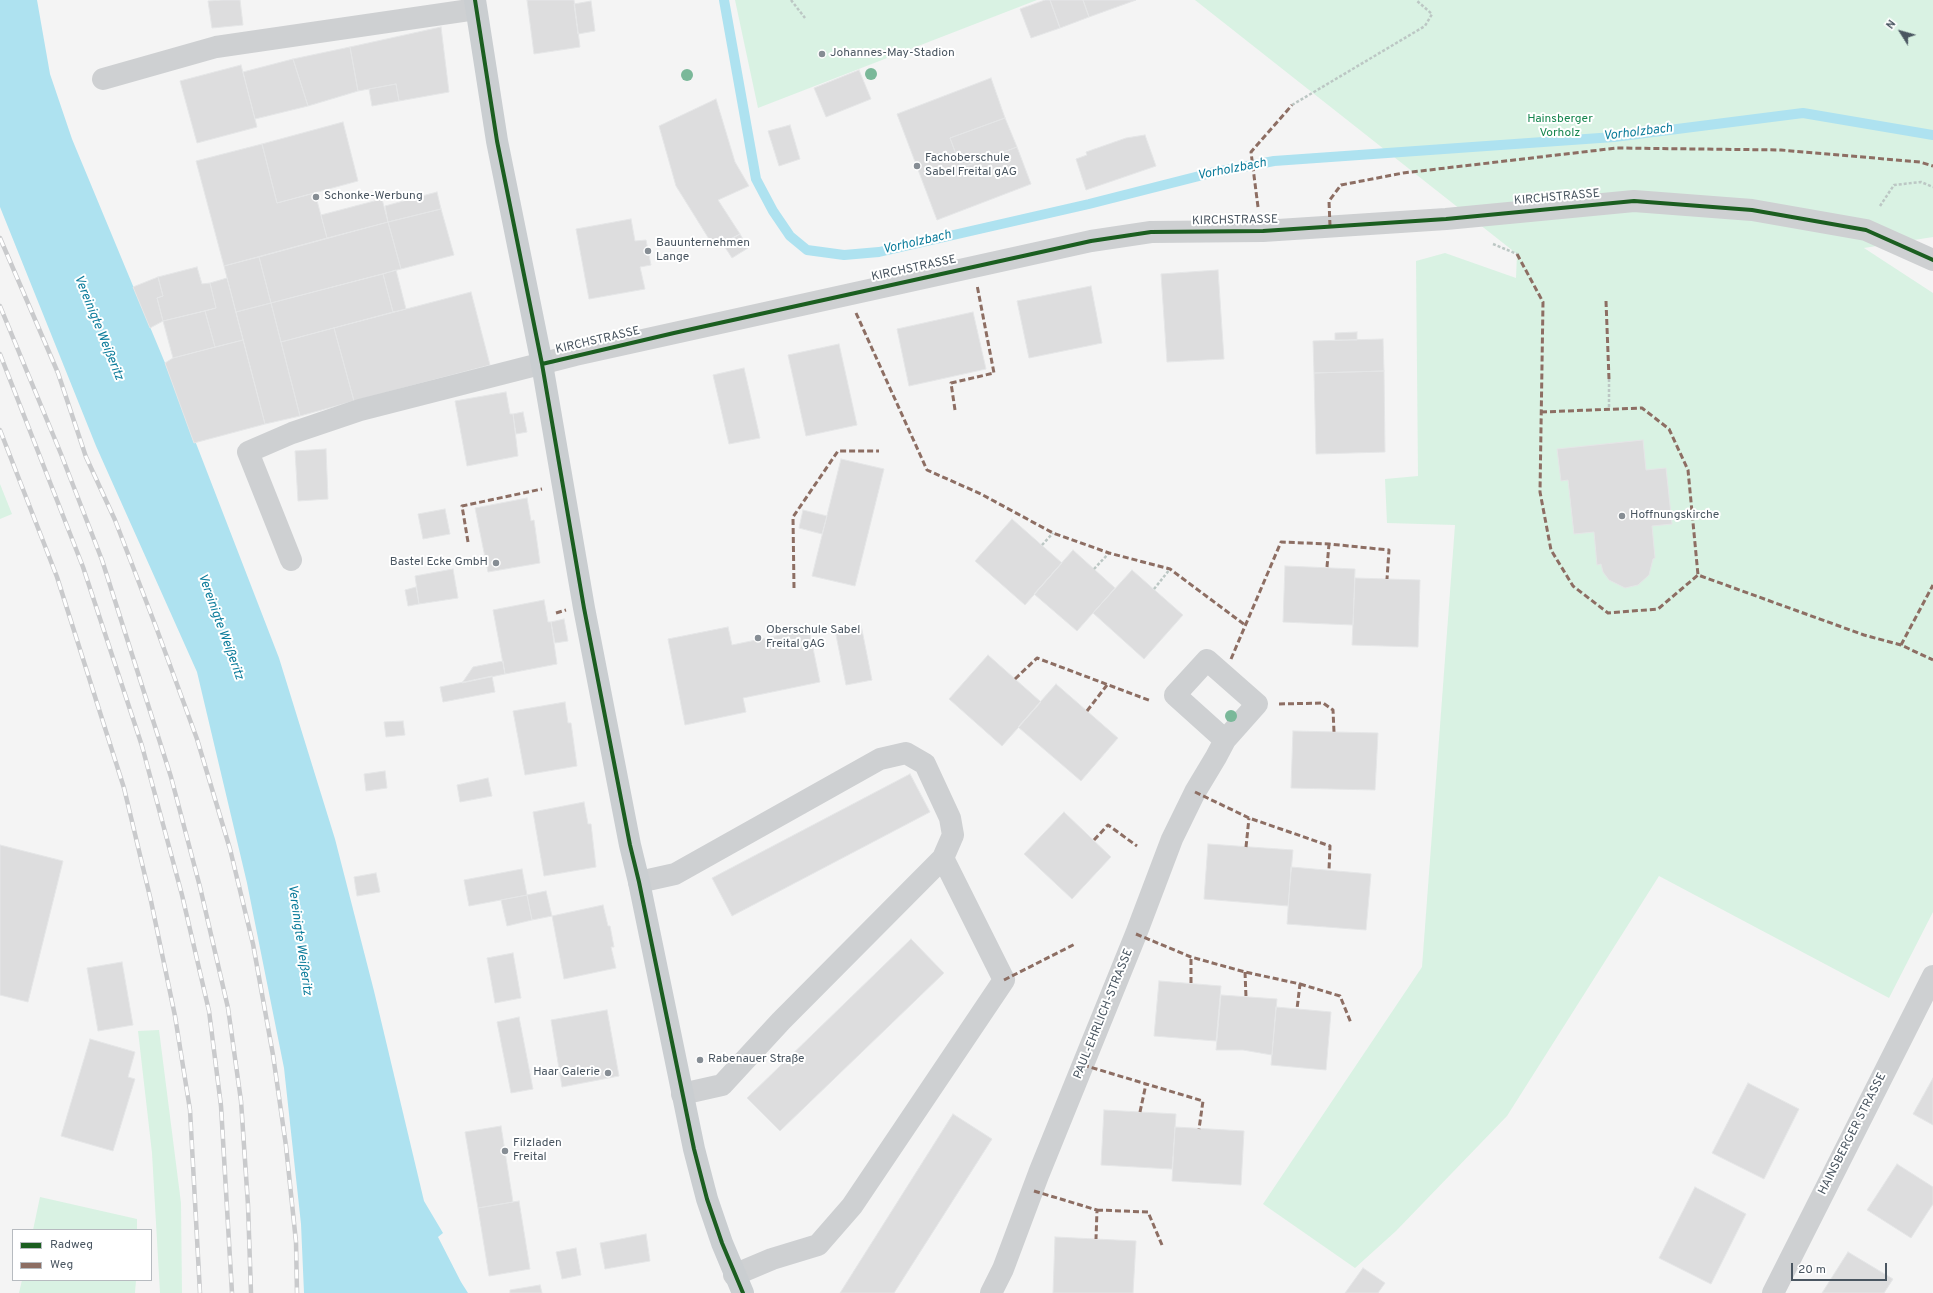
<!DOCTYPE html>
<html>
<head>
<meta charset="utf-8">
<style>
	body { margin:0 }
	#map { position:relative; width:1933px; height:1293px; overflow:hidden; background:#f4f4f4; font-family:Overpass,sans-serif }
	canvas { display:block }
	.legend { position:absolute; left:12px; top:1229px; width:140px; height:52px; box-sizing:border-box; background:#fff; border:1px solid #b7bbc0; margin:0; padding:5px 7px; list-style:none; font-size:12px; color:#4a5661 }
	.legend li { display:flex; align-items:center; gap:8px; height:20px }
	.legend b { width:20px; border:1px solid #b7bbc0 }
	.north { position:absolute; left:1881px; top:12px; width:40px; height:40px; -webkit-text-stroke:3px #fff; paint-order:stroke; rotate:307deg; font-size:11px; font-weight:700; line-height:16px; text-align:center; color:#4a5661 }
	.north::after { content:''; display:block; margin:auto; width:14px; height:18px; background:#4a5661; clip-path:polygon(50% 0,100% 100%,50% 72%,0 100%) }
	.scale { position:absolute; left:1791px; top:1263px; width:96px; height:18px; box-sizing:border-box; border:2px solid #4a5661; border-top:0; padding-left:5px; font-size:12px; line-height:14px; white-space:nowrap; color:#4a5661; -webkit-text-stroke:3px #fff; paint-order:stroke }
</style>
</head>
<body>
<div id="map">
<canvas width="1933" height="1293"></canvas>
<ul class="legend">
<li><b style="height:5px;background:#1b5e20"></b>Radweg</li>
<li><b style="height:5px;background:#8d6e63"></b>Weg</li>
</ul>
<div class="north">N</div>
<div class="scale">20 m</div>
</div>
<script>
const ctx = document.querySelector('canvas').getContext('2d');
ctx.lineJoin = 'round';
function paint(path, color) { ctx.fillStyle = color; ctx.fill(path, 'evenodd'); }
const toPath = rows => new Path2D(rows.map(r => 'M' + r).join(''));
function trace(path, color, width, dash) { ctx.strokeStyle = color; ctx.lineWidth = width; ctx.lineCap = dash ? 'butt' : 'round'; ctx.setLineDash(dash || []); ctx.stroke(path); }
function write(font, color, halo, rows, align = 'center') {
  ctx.font = font + ' Overpass,sans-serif'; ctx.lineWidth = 4; ctx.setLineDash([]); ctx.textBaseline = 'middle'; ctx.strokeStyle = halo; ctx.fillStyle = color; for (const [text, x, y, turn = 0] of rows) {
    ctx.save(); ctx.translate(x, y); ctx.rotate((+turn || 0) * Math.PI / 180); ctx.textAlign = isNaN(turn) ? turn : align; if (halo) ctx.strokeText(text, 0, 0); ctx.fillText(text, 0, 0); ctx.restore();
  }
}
paint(toPath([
	[735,0,1037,0,758,108],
	[1195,0,1933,0,1933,237,1864,248,1933,293,1933,912,1889,998,1659,876,1507,1116,1396,1231,1355,1268,1263,1204,1422,967,1455,525,1387,523,1385,479,1418,476,1416,261,1445,253,1516,278,1517,254],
	[0,484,12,514,0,519],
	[159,1030,181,1203,182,1293,160,1293,152,1153,138,1031],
	[40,1197,137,1219,137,1230,33,1230],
	[22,1280,136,1280,135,1293,19,1293]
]), '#d9f2e3');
paint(toPath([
	[0,0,37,0,50,74,72,139,165,363,279,658,335,839,374,991,424,1201,443,1233,438,1237,461,1282,468,1293,304,1293,301,1224,284,1068,247,883,197,672,96,446,0,207]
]), '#aee2f0');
trace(toPath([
	[724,0,756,179,773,211,790,236,807,250,844,255,879,252,1089,204,1211,173,1274,161,1614,137,1803,113,1933,135]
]), '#aee2f0', 10);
const building = toPath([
	[222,0,240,0,243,25,212,28,208,1,222,0],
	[527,0,574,0,580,47,534,54,527,0],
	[1045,0,1050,0,1060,28,1031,38,1020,9,1045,0],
	[1050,0,1083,0,1089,17,1060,28,1050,0],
	[1083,0,1136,0,1089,17,1083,0],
	[591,1,595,31,578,34,574,4,591,1],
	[441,27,449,92,399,101,396,84,358,91,350,47,441,27],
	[350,47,358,91,308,106,293,59,350,47],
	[293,59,308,106,255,119,243,72,293,59],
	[241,65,257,127,197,143,180,81,241,65],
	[859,70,871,99,826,117,814,88,859,70],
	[991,78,1005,118,950,138,961,168,1017,147,1031,184,937,220,897,114,991,78],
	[396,84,399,101,372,106,369,89,396,84],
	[716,99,735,162,749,186,718,200,740,234,714,247,676,186,659,126,716,99],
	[1005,118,1017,147,961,168,950,138,1005,118],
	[343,122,358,181,277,203,262,144,343,122],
	[790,125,800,159,779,166,768,131,790,125],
	[1145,135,1156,166,1086,190,1076,159,1087,155,1086,152,1126,138,1145,135],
	[262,144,277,203,315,193,327,238,224,266,196,161,262,144],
	[437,192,441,209,388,222,385,206,437,192],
	[382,199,388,222,327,238,321,215,382,199],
	[441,209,454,255,401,269,388,222,441,209],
	[631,219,635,241,646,240,651,265,640,267,645,289,589,299,576,229,631,219],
	[388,222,401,269,271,303,259,257,388,222],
	[740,234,748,248,732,258,723,244,740,234],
	[259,257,271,303,236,312,224,266,259,257],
	[197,267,202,284,210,283,216,308,163,321,157,298,163,296,158,277,197,267],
	[396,270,406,309,393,312,383,274,396,270],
	[1218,270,1224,359,1167,362,1161,274,1218,270],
	[383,274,393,312,281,342,271,303,383,274],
	[158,277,163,296,157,298,163,321,150,328,133,287,158,277],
	[227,278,243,340,215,347,205,311,216,308,210,283,227,278],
	[1091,286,1102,343,1029,358,1017,301,1091,286],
	[471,292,490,365,354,401,334,328,471,292],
	[271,303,300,416,265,424,236,312,271,303],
	[205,311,215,347,173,358,163,321,205,311],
	[973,312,986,369,909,386,897,329,973,312],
	[334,328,354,401,300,416,281,342,334,328],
	[1357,332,1357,340,1335,340,1335,333,1357,332],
	[1383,339,1384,371,1314,373,1313,341,1383,339],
	[243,340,265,424,194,443,165,363,173,358,243,340],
	[839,344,857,425,806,436,788,355,839,344],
	[744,368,760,438,729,444,713,375,744,368],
	[1384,371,1385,452,1316,454,1314,373,1384,371],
	[506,392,510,414,513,414,518,456,467,466,455,401,506,392],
	[523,412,527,432,516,434,513,414,523,412],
	[1643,440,1646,470,1666,468,1672,524,1652,526,1655,558,1653,559,1649,575,1638,585,1625,588,1609,580,1603,572,1601,564,1597,565,1594,532,1574,534,1568,480,1561,481,1557,449,1643,440],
	[326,449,328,499,298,501,295,451,326,449],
	[841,459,884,469,855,586,812,576,841,459],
	[527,498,531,521,534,520,540,563,488,572,475,508,527,498],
	[445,509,450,534,423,539,418,514,445,509],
	[803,510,827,516,822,534,799,528,803,510],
	[1012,519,1062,563,1025,605,975,561,1012,519],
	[1073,550,1115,588,1077,631,1034,594,1073,550],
	[1285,566,1355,569,1353,625,1283,622,1285,566],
	[453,569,458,598,419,604,415,576,453,569],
	[1132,570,1183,615,1144,659,1093,613,1132,570],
	[1355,578,1420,580,1418,647,1352,645,1355,578],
	[416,587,419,604,408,606,405,590,416,587],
	[544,600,548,622,551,622,557,664,505,674,493,610,544,600],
	[564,619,568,641,555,643,551,622,564,619],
	[861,625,872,680,846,685,835,630,861,625],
	[728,627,732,645,809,629,820,682,743,698,746,712,685,725,668,639,728,627],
	[988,655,1041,702,1002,746,949,699,988,655],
	[503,661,505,674,462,683,473,667,503,661],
	[492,676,495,692,443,702,440,687,492,676],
	[1056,684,1118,738,1081,781,1018,727,1056,684],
	[565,702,568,723,571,723,577,766,525,775,513,711,565,702],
	[403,721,405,735,386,737,384,722,403,721],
	[1293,731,1378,733,1375,790,1291,788,1293,731],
	[385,771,387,788,366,791,364,774,385,771],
	[910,774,930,812,732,916,712,878,910,774],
	[488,778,492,796,460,802,457,785,488,778],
	[584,802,588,824,591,824,596,867,544,876,533,812,584,802],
	[1064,812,1111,857,1072,899,1024,854,1064,812],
	[1208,844,1293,850,1288,906,1204,899,1208,844],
	[0,845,63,861,28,1002,0,995,0,845],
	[1291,867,1371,874,1366,930,1287,924,1291,867],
	[522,869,527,895,469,906,464,880,522,869],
	[376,873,380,892,357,896,354,877,376,873],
	[546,891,552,916,532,920,527,895,546,891],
	[527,895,532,920,507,926,501,900,527,895],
	[603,905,608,926,610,926,614,947,611,947,616,968,564,979,552,916,603,905],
	[911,939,944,973,780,1131,747,1098,911,939],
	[513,953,521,998,495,1003,487,958,513,953],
	[122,962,133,1025,98,1031,87,968,122,962],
	[1159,981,1221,986,1216,1041,1154,1036,1159,981],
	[1221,995,1277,999,1272,1055,1243,1050,1216,1050,1221,995],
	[1276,1007,1331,1012,1326,1070,1271,1065,1276,1007],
	[607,1010,619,1076,562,1087,551,1020,607,1010],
	[519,1017,533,1089,511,1093,497,1022,519,1017],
	[90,1039,135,1052,128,1077,135,1079,113,1151,61,1136,90,1039],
	[1933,1078,1933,1125,1913,1114,1933,1078],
	[1748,1083,1799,1109,1764,1179,1712,1153,1748,1083],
	[1104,1110,1176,1114,1172,1169,1101,1165,1104,1110],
	[953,1114,992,1139,894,1293,840,1293,953,1114],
	[501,1126,513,1202,478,1208,465,1132,501,1126],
	[1175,1127,1244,1131,1241,1185,1172,1181,1175,1127],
	[1897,1164,1933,1187,1933,1204,1911,1238,1867,1210,1897,1164],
	[1695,1187,1746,1214,1711,1284,1659,1258,1695,1187],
	[519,1201,530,1269,489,1276,478,1208,519,1201],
	[646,1234,650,1261,605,1269,600,1243,646,1234],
	[1055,1237,1136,1241,1133,1293,1053,1293,1055,1237],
	[576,1248,581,1275,562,1279,556,1252,576,1248],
	[1848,1252,1893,1279,1884,1293,1822,1293,1848,1252],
	[1363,1268,1385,1283,1378,1293,1345,1293,1363,1268],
	[540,1285,542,1293,510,1293,510,1290,540,1285]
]);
paint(building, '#ddddde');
trace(building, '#e5e6e7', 1);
trace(toPath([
	[791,0,805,18],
	[1292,105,1425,26,1432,14,1416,0],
	[1880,206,1894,185,1921,182,1933,187],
	[1493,244,1517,254],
	[1609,379,1609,409],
	[1042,545,1053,533],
	[1094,569,1109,553],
	[1154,589,1170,569]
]), '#bcc7c4', 2.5, [3, 2]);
trace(toPath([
	[103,79,216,47,476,9],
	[291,560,248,452,292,433,360,410,575,355,1091,241,1151,232,1263,231,1446,219,1634,201,1752,210,1866,230,1933,260],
	[639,882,675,874,880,759,906,753,925,764,950,818,953,835,943,858],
	[682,1094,722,1085,781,1021,943,858,1004,980,852,1206,818,1245,772,1259,734,1275],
	[991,1293,1003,1269,1039,1173,1136,934,1172,839,1195,792,1216,757,1225,740,1257,704,1207,660,1175,695,1225,740],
	[1773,1293,1933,976]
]), '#ced0d2', 22);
trace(toPath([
	[475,0,497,141,542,364,584,608,630,845,639,882,694,1149,707,1199,722,1243,743,1293]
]), '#caced1', 22);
const rail = toPath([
	[0,238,58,373,86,457,115,520,156,627,197,739,230,849,253,944,273,1055,286,1146,296,1242,297,1293],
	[0,306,61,454,102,560,171,777,200,887,228,1008,241,1101,248,1205,251,1293],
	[0,354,83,567,142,746,182,895,209,1011,221,1106,232,1293],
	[0,430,57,577,124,788,151,901,175,1016,190,1110,200,1293]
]);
trace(rail, '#c9cacc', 4.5);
trace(rail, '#fff', 3, [9]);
trace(toPath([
	[1258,207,1251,152,1292,105],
	[1330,226,1329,201,1341,185,1403,173,1617,148,1781,150,1920,162,1933,166],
	[1517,254,1543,302,1540,492,1551,550,1573,586,1608,613,1658,609,1698,575,1864,635,1901,645,1933,660],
	[1606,301,1609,379],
	[856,313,927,470,981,494,1053,533,1109,553,1170,569,1245,625],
	[955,410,951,383,994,373,977,285],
	[1541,412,1642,408,1669,429,1688,470,1698,575],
	[468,542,462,506,542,489],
	[1327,567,1329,544],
	[794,588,793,517,838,451,879,451],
	[556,613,566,610],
	[1901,645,1933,585],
	[1231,659,1281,542,1329,544,1389,550,1387,579],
	[1015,679,1037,658,1151,701],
	[1279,704,1323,703,1333,710,1334,732],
	[1087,711,1107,685],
	[1195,792,1249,818,1330,846,1329,870],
	[1094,840,1108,825,1137,846],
	[1246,847,1249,818],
	[1136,934,1191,957,1245,972,1300,984,1297,1009],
	[1245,972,1246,997],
	[1004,980,1075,944],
	[1191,983,1191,957],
	[1300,984,1340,996,1351,1023],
	[1083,1065,1203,1101,1199,1129],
	[1140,1112,1146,1084],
	[1034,1191,1097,1210,1096,1239],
	[1097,1210,1148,1212,1162,1245]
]), '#8d6e63', 3, [6, 3]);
trace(toPath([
	[475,0,497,141,542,364,584,608,630,845,639,882,694,1149,707,1199,722,1243,743,1293],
	[542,364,674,333,1091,241,1151,232,1263,231,1446,219,1634,201,1752,210,1866,230,1933,260]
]), '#1b5e20', 4);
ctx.fillStyle = '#7ab899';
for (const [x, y] of [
	[871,74],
	[687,75],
	[1231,716]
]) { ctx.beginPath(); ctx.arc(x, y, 6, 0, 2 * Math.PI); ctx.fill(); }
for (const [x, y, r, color] of [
	[822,54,4,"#868d94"],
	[917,166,4,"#868d94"],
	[316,197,4,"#868d94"],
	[648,251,4,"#868d94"],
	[1622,516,4,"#868d94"],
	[496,563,4,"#868d94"],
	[758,638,4,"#868d94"],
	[700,1060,4,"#868d94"],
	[608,1073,4,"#868d94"],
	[505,1151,4,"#868d94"]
]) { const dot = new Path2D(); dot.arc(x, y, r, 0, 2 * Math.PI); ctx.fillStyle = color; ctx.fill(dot); trace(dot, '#fff', 1.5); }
write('12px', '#4a5661', '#fff', [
	["Johannes-May-Stadion",830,54],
	["Fachoberschule",925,159],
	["Sabel Freital gAG",925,173],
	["Schonke-Werbung",324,197],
	["Bauunternehmen",656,244],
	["Lange",656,258],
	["Hoffnungskirche",1630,516],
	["Bastel Ecke GmbH",488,563,"right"],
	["Oberschule Sabel",766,631],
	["Freital gAG",766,645],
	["Rabenauer Straße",708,1060],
	["Haar Galerie",600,1073,"right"],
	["Filzladen",513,1144],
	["Freital",513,1158]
], 'left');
write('12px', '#17864f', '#fff', [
	["Hainsberger",1560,120],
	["Vorholz",1560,134]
]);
write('12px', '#4a5661', '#fff', [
	["KIRCHSTRASSE",1557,198,-5],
	["KIRCHSTRASSE",1235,221,-1],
	["KIRCHSTRASSE",914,269,-12],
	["KIRCHSTRASSE",598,341,-13],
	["PAUL-EHRLICH-STRASSE",1104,1014,-68],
	["HAINSBERGER STRASSE",1853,1134,-63]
]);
write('italic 13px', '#0c7c9b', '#fff', [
	["Vorholzbach",1638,133,-7],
	["Vorholzbach",1232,170,-11],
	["Vorholzbach",917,243,-13],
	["Vereinigte Weißeritz",98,328,68],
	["Vereinigte Weißeritz",220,627,70],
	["Vereinigte Weißeritz",299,940,82]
]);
</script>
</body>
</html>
